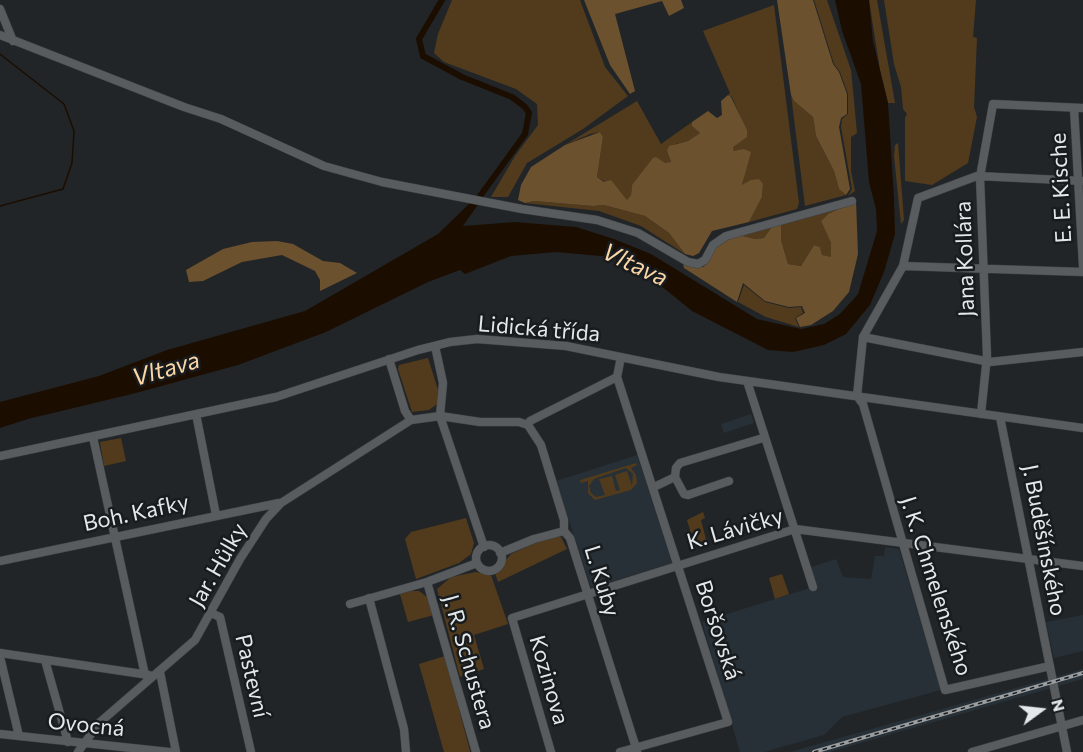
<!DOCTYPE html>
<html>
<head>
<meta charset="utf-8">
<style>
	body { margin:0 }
	#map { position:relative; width:1083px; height:752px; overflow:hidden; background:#222528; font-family:Commissioner,sans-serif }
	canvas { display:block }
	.north { position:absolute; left:1011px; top:680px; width:60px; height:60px; -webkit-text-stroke:4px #181c1e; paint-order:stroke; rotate:75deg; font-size:16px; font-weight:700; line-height:24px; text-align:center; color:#e5e8ea }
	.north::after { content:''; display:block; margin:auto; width:21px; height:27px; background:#e5e8ea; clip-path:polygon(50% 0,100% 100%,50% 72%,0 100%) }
</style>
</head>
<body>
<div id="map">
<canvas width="1083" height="752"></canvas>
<div class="north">N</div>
</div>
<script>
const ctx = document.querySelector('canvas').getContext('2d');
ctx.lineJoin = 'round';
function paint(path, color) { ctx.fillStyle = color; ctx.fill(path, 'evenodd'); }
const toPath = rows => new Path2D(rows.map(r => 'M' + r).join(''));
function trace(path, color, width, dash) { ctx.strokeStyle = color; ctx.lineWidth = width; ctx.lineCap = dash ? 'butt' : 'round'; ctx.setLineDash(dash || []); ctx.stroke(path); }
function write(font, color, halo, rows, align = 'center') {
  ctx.font = font + ' Commissioner,sans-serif'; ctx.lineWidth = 5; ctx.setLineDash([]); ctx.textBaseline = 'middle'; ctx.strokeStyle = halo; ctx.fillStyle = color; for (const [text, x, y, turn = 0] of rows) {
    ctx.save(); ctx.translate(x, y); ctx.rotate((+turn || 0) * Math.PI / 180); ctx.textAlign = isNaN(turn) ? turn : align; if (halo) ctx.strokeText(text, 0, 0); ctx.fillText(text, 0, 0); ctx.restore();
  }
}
paint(toPath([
	[751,414,754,423,724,433,721,424],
	[637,455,672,563,591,588,556,481],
	[885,547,899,549,941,690,842,717,824,735,764,752,740,752,702,622,816,586,811,567,836,559,843,577,871,579,875,556,884,556],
	[1083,615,1083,651,1054,658,1046,622],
	[1083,669,1083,679,830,752,790,752]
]), '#263036');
paint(toPath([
	[452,0,580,0,605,67,628,96,583,129,527,163,508,197,491,197,515,156,538,125,537,104,516,89,444,62,434,53,438,34],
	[814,0,827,0,851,70,857,133,851,137,851,171,855,191,848,196,852,189,841,127,842,119,848,114,848,94,840,72,834,64],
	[869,0,877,0,895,103,888,103,880,70],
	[884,0,976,0,973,37,977,38,974,107,977,117,968,163,932,185,905,181,905,118,907,114,903,109,901,87,894,64],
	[774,5,799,203,797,209,749,222,762,197,763,184,742,186,746,167,732,147,739,142,743,123,732,97,728,95,730,93,703,31],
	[791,95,794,101,813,117,816,136,834,171,839,189,846,195,805,206],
	[637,101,661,144,692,122,692,126,700,133,688,141,675,144,667,151,671,162,632,185,631,195,627,201,620,191,597,177,603,137,600,132,590,134,565,145],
	[898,143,904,220,901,224,894,156,895,145],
	[534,201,593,206,604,205,645,216,669,233,685,254,641,226,599,211,525,203],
	[848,205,828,214,821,221,831,243,831,258,822,255,820,247,814,245,801,266,788,264,781,240,780,224,773,225,764,238,755,239,739,235,773,224],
	[744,285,765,302,789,308,801,307,803,313,795,318,799,327,766,317,738,302],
	[428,358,438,390,437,404,429,410,412,412,398,369,399,365],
	[121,438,126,461,104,466,100,442],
	[636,463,637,465,631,468,636,475,637,483,631,490,595,500,588,493,588,481,581,483,580,480],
	[626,468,633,474,632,486,627,471,615,475,620,490,616,491,612,476,599,479,605,495,596,497,591,493,589,486,594,479],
	[703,512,705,518,701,520,707,543,695,547,687,520],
	[466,518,474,543,471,554,459,563,416,579,405,539,411,532],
	[548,537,561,537,567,549,498,582,495,573,511,554],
	[476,572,491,575,508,624,474,635,484,669,460,677,437,589,451,577],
	[782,574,789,594,775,599,769,578],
	[411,591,419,591,427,597,434,615,408,622,400,594],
	[445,656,470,751,470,752,444,752,419,664]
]), '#523b1c');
paint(toPath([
	[584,0,681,0,684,8,669,16,662,1,615,14,635,91,630,94,610,65],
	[777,0,813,0,833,64,839,72,847,94,847,114,841,118,839,127,850,189,846,195,839,189,834,171,816,136,813,117,794,101,791,95],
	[728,95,731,97,747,130,747,137,733,147,734,151,744,149,751,152,742,185,751,180,759,179,763,184,762,197,749,222,712,231,699,253,693,256,685,254,669,233,645,216,604,205,593,206,534,201,525,203,518,200,521,185,531,167,565,145,600,132,603,137,597,177,604,182,611,180,627,200,631,195,632,185,653,158,656,157,665,163,671,162,667,151,669,146,688,141,700,133,692,126,692,122,708,111,717,118,722,115,721,101],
	[856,201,858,254,849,292,833,311,811,325,800,327,796,318,805,313,802,306,789,307,765,301,743,283,737,302,684,268,683,264,703,267,709,262,713,249,726,239,739,235,755,239,764,238,773,225,781,224,781,240,788,264,801,266,814,245,820,247,822,255,831,257,831,243,821,221,828,214],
	[277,241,293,244,323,261,340,263,357,273,320,291,320,280,315,271,282,255,242,262,203,281,189,282,186,270,223,249,252,242]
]), '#6c512e');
paint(toPath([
	[835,0,869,0,873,41,888,103,894,199,895,234,884,272,870,305,846,334,824,345,793,352,768,350,692,311,639,268,611,257,556,252,511,256,465,274,460,270,428,282,326,332,238,365,136,393,28,419,0,428,0,402,99,376,167,350,305,311,438,234,472,201,479,203,463,226,515,222,576,227,614,239,651,254,757,319,801,329,824,324,840,314,858,294,877,231,876,209,869,182,861,84,842,31]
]), '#1b0e00');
trace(toPath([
	[0,54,64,104,74,131,72,163,63,189,0,206]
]), '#1b0e00', 1.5);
trace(toPath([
	[442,0,419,39,423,56,462,77,512,97,525,107,529,113,525,134,475,203]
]), '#1b0e00', 6);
const minor = toPath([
	[0,9,13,41],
	[0,35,184,107,221,119,324,166,382,182,522,209,597,220,638,233,688,262,698,264,705,260,713,245,726,236,852,201],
	[1074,108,1083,266],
	[903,266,1083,272],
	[863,337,990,362,1083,352],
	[435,346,443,383,440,416,484,547],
	[389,359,405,411,411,420],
	[747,381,813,587],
	[857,396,863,404,945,690,1050,666],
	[857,396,863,337,903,266,918,198,977,176,1083,181],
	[196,414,216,515],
	[981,414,987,356,980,177,993,104,1083,108],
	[1000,417,1067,752],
	[528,425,541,445,564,520,564,531,570,538,637,751],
	[528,425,530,421,617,377],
	[93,437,145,675],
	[0,456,276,397,418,350,450,342,477,339,566,346,719,377,1083,428],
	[729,481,688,495,684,494,675,477,676,468,680,463,763,438],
	[654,487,675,477],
	'476 558a13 13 0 1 1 26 0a13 13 0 1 1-26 0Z',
	[500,553,534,539,564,531],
	[0,561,279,503],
	[427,582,476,752],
	[369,598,404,729,406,752],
	[350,604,427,582,477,563],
	[211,613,220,617,251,752],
	[0,653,149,675],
	[0,657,19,736],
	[45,660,68,742],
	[160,672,176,752],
	[0,734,169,752],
	[78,752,99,723,195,640,240,559,266,519,281,503,411,420,440,416,480,422,519,422,528,425],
	[551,752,512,618,795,529,1083,566],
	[620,752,728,722,617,377,621,357],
	[972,752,1083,720]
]);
trace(minor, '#3f4245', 9);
trace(minor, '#585c5f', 8);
const rail = toPath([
	[814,752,1083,673]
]);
trace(rail, '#9a9da0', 4);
trace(rail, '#181c1e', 1.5, [4.5]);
write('22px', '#e5e8ea', '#181c1e', [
	["E. E. Kische",1061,188,-93],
	["Jana Kollára",965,259,-92],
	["Lidická třída",539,329,5],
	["Boh. Kafky",136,513,-12],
	["K. Lávičky",735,529,-16],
	["J. Buděšínského",1044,540,79],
	["Jar. Hůlky",218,565,-60],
	["L. Kuby",602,581,73],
	["J. K. Chmelenského",936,586,72],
	["Boršovská",718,630,72],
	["J. R. Schustera",469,662,74],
	["Pastevní",252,676,77],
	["Kozinova",549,680,74],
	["Ovocná",86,725,6]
]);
write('italic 24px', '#fbd6a7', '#181c1e', [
	["Vltava",635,265,25],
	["Vltava",166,369,-16]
]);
</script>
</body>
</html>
